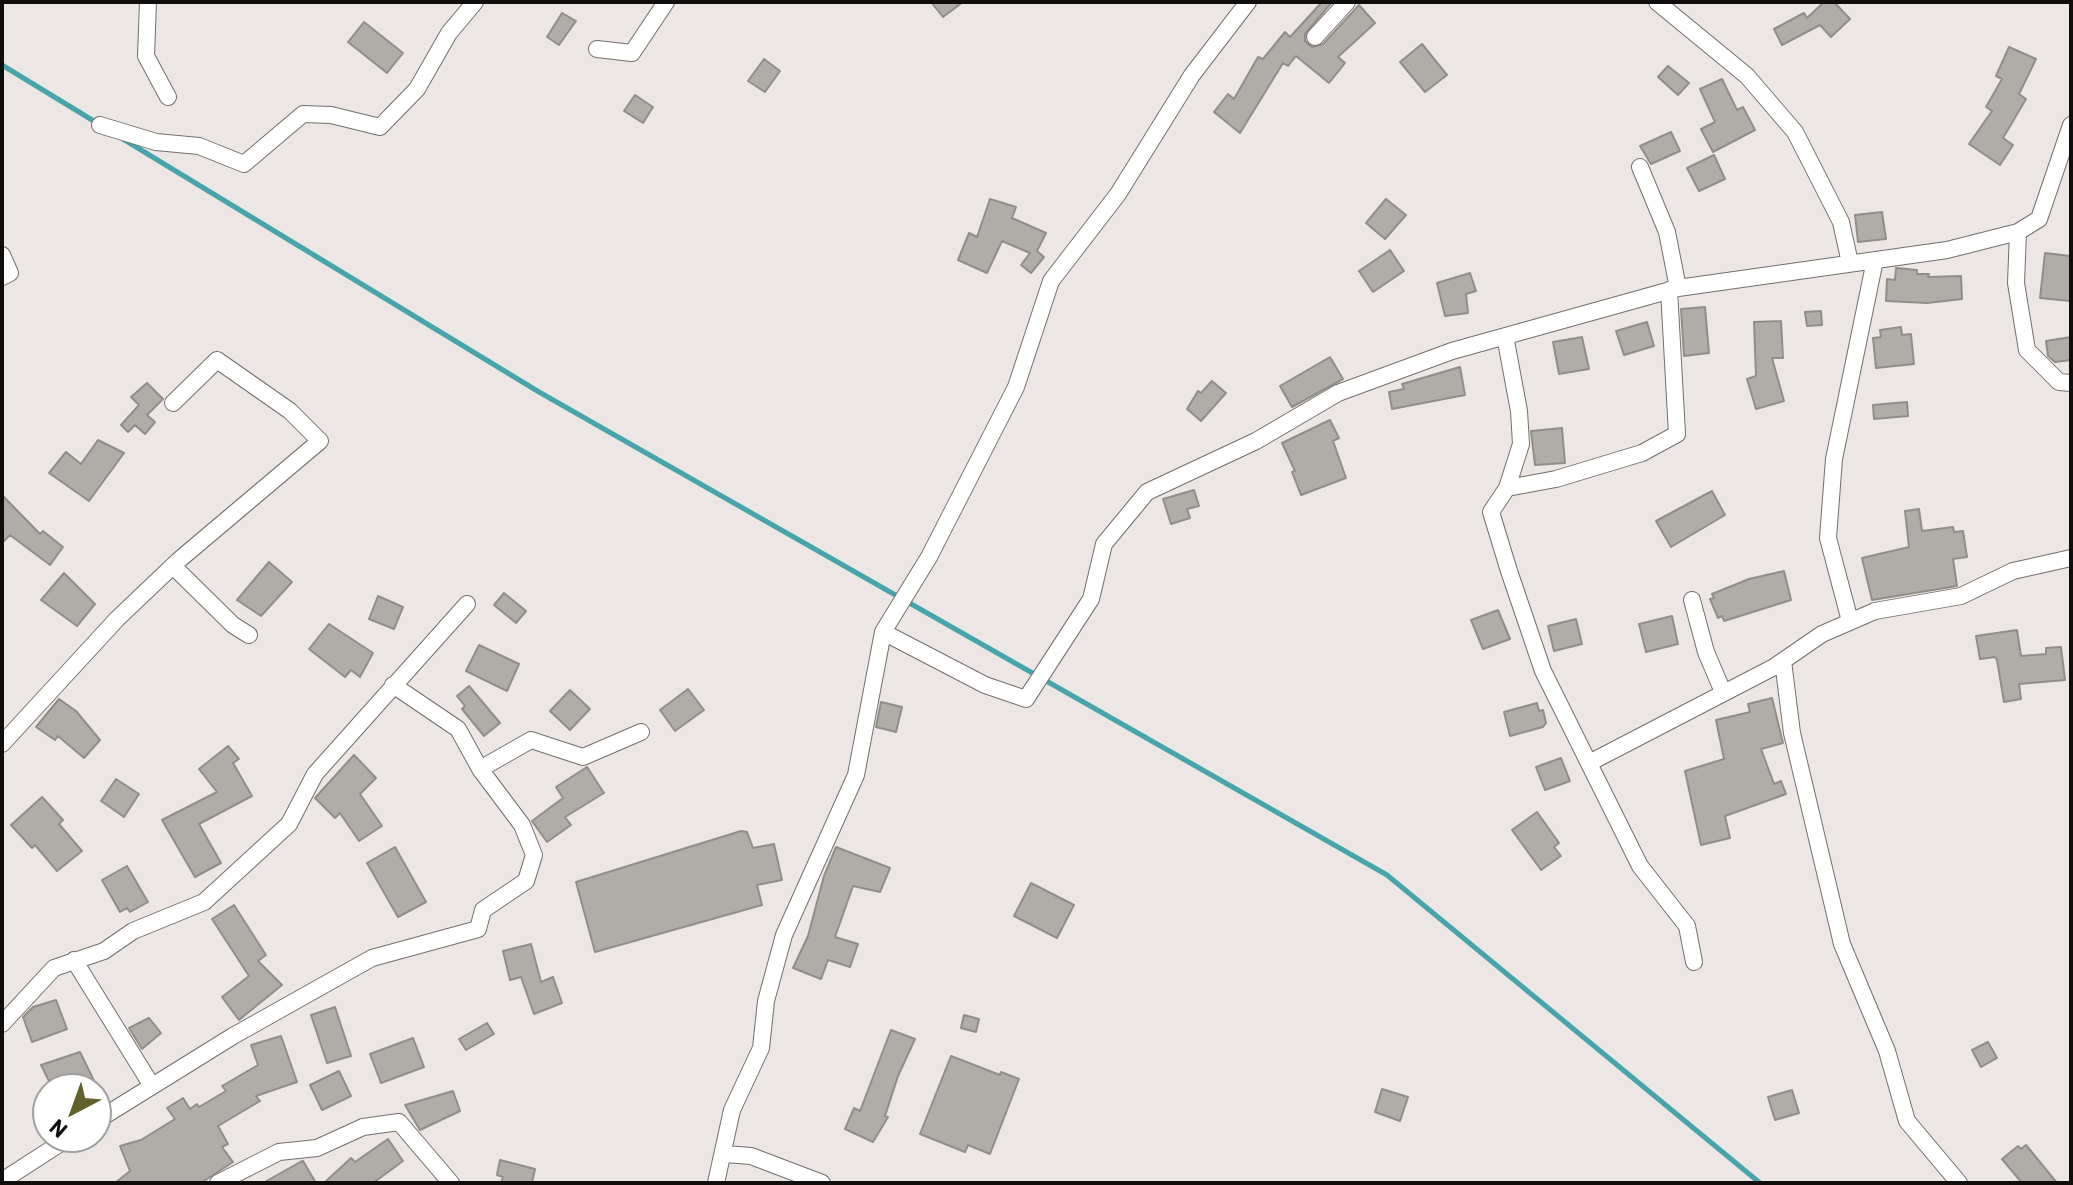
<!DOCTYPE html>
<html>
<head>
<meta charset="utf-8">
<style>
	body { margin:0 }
	#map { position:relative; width:2073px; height:1185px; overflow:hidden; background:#ece7e4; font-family:Barlow,sans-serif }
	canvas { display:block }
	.frame { position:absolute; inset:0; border:4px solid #100e0d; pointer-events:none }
	.north { position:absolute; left:32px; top:1073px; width:80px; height:80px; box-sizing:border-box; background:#fff; border:2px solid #9f9f9e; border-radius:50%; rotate:221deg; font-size:22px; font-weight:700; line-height:32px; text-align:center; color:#100e0d }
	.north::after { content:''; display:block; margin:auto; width:28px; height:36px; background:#61612e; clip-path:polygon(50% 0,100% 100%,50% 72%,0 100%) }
</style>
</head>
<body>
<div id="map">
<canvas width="2073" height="1185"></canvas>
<div class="frame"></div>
<div class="north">N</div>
</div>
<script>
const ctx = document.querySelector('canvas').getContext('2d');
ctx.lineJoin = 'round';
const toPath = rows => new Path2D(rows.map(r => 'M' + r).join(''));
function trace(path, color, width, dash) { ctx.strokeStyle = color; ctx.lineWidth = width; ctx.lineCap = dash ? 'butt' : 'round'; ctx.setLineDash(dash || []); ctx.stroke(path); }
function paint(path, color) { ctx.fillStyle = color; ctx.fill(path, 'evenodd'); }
trace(toPath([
	[2,65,97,123],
	[123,139,539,392,1387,875,1760,1183]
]), '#48a4ac', 5);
const building = toPath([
	[931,2,963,2,943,17,931,2],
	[1322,2,1332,2,1305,34,1305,41,1312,47,1323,44,1359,5,1375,23,1338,57,1345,63,1329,83,1296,56,1288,66,1283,63,1240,133,1214,112,1228,94,1234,99,1258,57,1263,59,1285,32,1290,37,1322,2],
	[1824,2,1834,2,1850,19,1831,37,1820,25,1782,45,1774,29,1804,13,1807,18,1824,2],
	[562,13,576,21,559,45,547,37,562,13],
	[364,22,403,53,387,73,348,42,364,22],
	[1422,44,1447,75,1425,92,1400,62,1422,44],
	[2009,47,2036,59,2019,94,2026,99,2003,138,2013,145,2000,165,1969,144,1992,111,1986,107,2002,79,1996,76,2009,47],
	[764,59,780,71,765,92,748,81,764,59],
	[1668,66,1689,83,1678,95,1658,77,1668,66],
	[1722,79,1737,110,1743,107,1755,130,1713,152,1701,129,1715,122,1700,89,1722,79],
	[635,95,653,107,643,123,624,111,635,95],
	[1671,132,1680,151,1651,164,1640,146,1671,132],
	[1714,155,1725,179,1699,191,1687,168,1714,155],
	[990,199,1016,207,1012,218,1046,233,1037,251,1044,257,1031,273,1021,265,1030,253,1002,241,987,273,958,260,969,233,977,237,990,199],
	[1386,199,1406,215,1385,239,1366,223,1386,199],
	[1882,212,1886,239,1858,242,1855,215,1882,212],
	[1390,250,1404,271,1373,292,1359,271,1390,250],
	[2045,253,2071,256,2070,301,2040,298,2045,253],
	[1896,268,1917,270,1917,274,1929,274,1928,277,1961,276,1962,299,1927,303,1886,301,1887,279,1895,280,1896,268],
	[1470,273,1476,291,1466,294,1468,313,1445,316,1437,283,1470,273],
	[1705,307,1709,353,1684,356,1681,309,1705,307],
	[1821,311,1822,325,1807,326,1805,312,1821,311],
	[1781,321,1783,358,1772,358,1784,401,1756,409,1747,379,1756,376,1754,322,1781,321],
	[1647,322,1654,346,1624,355,1616,331,1647,322],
	[1901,327,1902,335,1911,334,1914,364,1876,368,1873,338,1881,337,1880,330,1901,327],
	[1582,337,1589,369,1559,374,1553,342,1582,337],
	[2071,337,2071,360,2055,362,2048,356,2046,341,2071,337],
	[1330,357,1343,379,1292,407,1280,386,1330,357],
	[1460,367,1465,395,1392,409,1389,392,1404,389,1402,384,1460,367],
	[1212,381,1226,393,1201,421,1187,409,1198,391,1201,393,1212,381],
	[147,383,163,399,147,415,155,422,145,434,135,425,128,432,121,425,139,405,131,397,147,383],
	[1907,402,1908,416,1874,419,1873,405,1907,402],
	[1330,420,1339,438,1333,441,1346,478,1301,495,1292,472,1295,471,1282,443,1330,420],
	[1562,428,1565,463,1535,465,1531,431,1562,428],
	[98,440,124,453,89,501,49,473,66,452,81,464,98,440],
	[1194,490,1199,506,1187,509,1190,518,1171,524,1163,499,1194,490],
	[1712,491,1725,515,1671,547,1656,521,1712,491],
	[2,495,40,534,43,531,63,547,50,565,10,535,2,543,2,495],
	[1919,509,1922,531,1953,527,1954,532,1963,531,1967,557,1953,559,1957,586,1872,600,1862,558,1909,547,1905,511,1919,509],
	[269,562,292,582,261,616,237,600,269,562],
	[1784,571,1791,600,1724,621,1722,616,1718,618,1710,599,1714,598,1712,594,1749,579,1784,571],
	[64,573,95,604,77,626,41,600,64,573],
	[504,593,526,611,516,623,494,605,504,593],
	[378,596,403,607,394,629,369,619,378,596],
	[1498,610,1510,639,1483,649,1471,620,1498,610],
	[1672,616,1678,644,1646,652,1639,624,1672,616],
	[1576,619,1582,644,1554,651,1548,626,1576,619],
	[329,624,373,653,360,677,351,670,345,677,309,649,329,624],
	[2017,630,2021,656,2046,654,2046,648,2061,647,2065,680,2019,684,2021,699,2004,702,1997,660,1995,657,1980,659,1976,636,2017,630],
	[479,645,519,664,507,691,466,671,479,645],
	[469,686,500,723,484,736,462,709,465,706,457,696,469,686],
	[688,689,704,710,675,731,660,710,688,689],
	[570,690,590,709,570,730,550,711,570,690],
	[1772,698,1783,743,1761,749,1774,784,1781,781,1786,794,1725,816,1730,838,1701,845,1685,771,1724,759,1716,720,1750,712,1748,704,1772,698],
	[59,699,76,711,100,740,84,758,58,736,55,740,36,727,59,699],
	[881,702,902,707,896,732,876,727,881,702],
	[1537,703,1539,711,1543,710,1546,723,1543,727,1510,736,1504,712,1537,703],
	[228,746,239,759,233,763,252,796,199,824,221,863,195,877,162,820,217,792,199,769,228,746],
	[354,755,376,778,360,794,382,826,359,841,340,813,335,818,315,798,354,755],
	[1561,758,1570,781,1545,790,1536,767,1561,758],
	[587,767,604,793,565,817,571,825,547,842,532,821,563,798,556,787,587,767],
	[116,779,139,794,124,817,101,801,116,779],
	[42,797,63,820,59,824,82,851,57,871,35,845,32,848,11,825,42,797],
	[1537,812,1559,843,1554,847,1561,856,1541,870,1512,830,1537,812],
	[741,831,747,832,753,848,774,844,782,880,757,885,762,905,595,952,576,882,741,831],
	[395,847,426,902,398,917,367,863,395,847],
	[836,847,890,868,880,892,853,886,835,937,858,944,850,967,828,960,821,979,793,968,808,936,824,876,836,847],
	[127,866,148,902,130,912,127,908,120,912,102,880,127,866],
	[1031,883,1074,905,1057,938,1014,916,1031,883],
	[234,905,266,955,258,961,282,985,239,1020,222,997,249,976,212,919,234,905],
	[531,944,541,982,553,977,562,1003,534,1014,521,977,510,980,503,951,531,944],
	[56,1000,67,1029,32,1042,23,1017,33,1007,56,1000],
	[335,1007,351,1056,327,1063,311,1015,335,1007],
	[964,1015,979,1019,976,1032,961,1028,964,1015],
	[149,1018,161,1033,142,1049,129,1028,149,1018],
	[487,1023,494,1034,466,1050,459,1039,487,1023],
	[891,1030,915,1039,898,1076,885,1116,888,1117,873,1142,845,1129,854,1108,860,1111,891,1030],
	[281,1036,297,1082,256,1096,260,1101,218,1126,228,1144,222,1147,233,1162,201,1183,115,1183,130,1171,120,1146,141,1140,175,1119,167,1108,183,1098,190,1109,197,1104,199,1107,226,1091,222,1086,258,1065,251,1045,281,1036],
	[413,1038,424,1067,381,1083,370,1054,413,1038],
	[1988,1042,1997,1058,1981,1067,1972,1050,1988,1042],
	[80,1052,98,1089,53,1089,41,1065,80,1052],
	[951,1056,1000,1075,1001,1072,1019,1079,990,1154,968,1145,965,1152,920,1134,951,1056],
	[339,1071,351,1096,322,1110,310,1085,339,1071],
	[1382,1089,1408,1097,1400,1121,1375,1112,1382,1089],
	[1792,1090,1799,1113,1775,1120,1768,1097,1792,1090],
	[453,1091,460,1111,420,1130,405,1105,453,1091],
	[388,1139,403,1161,373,1183,324,1183,351,1158,355,1162,388,1139],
	[2026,1145,2057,1183,2022,1183,2002,1159,2018,1146,2021,1149,2026,1145],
	[500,1160,535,1169,532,1183,501,1183,503,1177,497,1175,500,1160],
	[303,1161,316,1183,263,1183,302,1161,303,1161]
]);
paint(building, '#b0aca8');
trace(building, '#918e8a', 2);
const street = toPath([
	[148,2,146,56,168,97],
	[1657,2,1747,76,1795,132,1841,222,1850,263],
	[1315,37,1347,2],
	[597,49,632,53,666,2],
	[100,125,156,142,199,146,244,164,303,114,331,115,380,127,417,89,449,33,475,2],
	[1640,167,1667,232,1678,288],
	[2018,232,2016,283,2027,350,2059,382,2071,383],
	[2,255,10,273,2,277],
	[1505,336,1519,411,1521,444,1507,488,1491,512,1509,571,1543,671,1640,866,1687,926,1694,962],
	[1507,488,1556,479,1642,453,1677,434,1669,290],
	[173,566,233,625,249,635],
	[1692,600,1706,652,1723,692],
	[1850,621,1828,538,1834,459,1875,260],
	[883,632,985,685,1026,699,1091,599,1104,544,1147,492,1256,441,1338,393,1452,351,1678,288,1947,250,2018,232,2039,219,2071,125],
	[1783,661,1792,733,1842,944,1887,1051,1907,1121,1959,1183],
	[2,744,117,619,179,560,320,441,290,411,217,360,173,403],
	[1589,763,1774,667,1822,634,1875,611,1961,596,2013,571,2071,558],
	[480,769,531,740,583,757,641,732],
	[74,960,152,1086],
	[2,1024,54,968,104,951,133,931,204,902,289,824,315,774,467,604],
	[96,1121,233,1036,372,958,478,929,483,910,526,881,534,855,522,825,480,769,458,729,393,685],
	[725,1154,751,1156,822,1183],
	[2,1181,70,1137],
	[218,1183,279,1152,317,1148,363,1127,399,1122,451,1183],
	[716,1183,732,1110,761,1048,766,1001,784,935,856,775,883,632,929,557,1016,387,1051,281,1118,194,1192,75,1248,2]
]);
trace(street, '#736f6c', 18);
trace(street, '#fff', 16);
</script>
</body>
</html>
